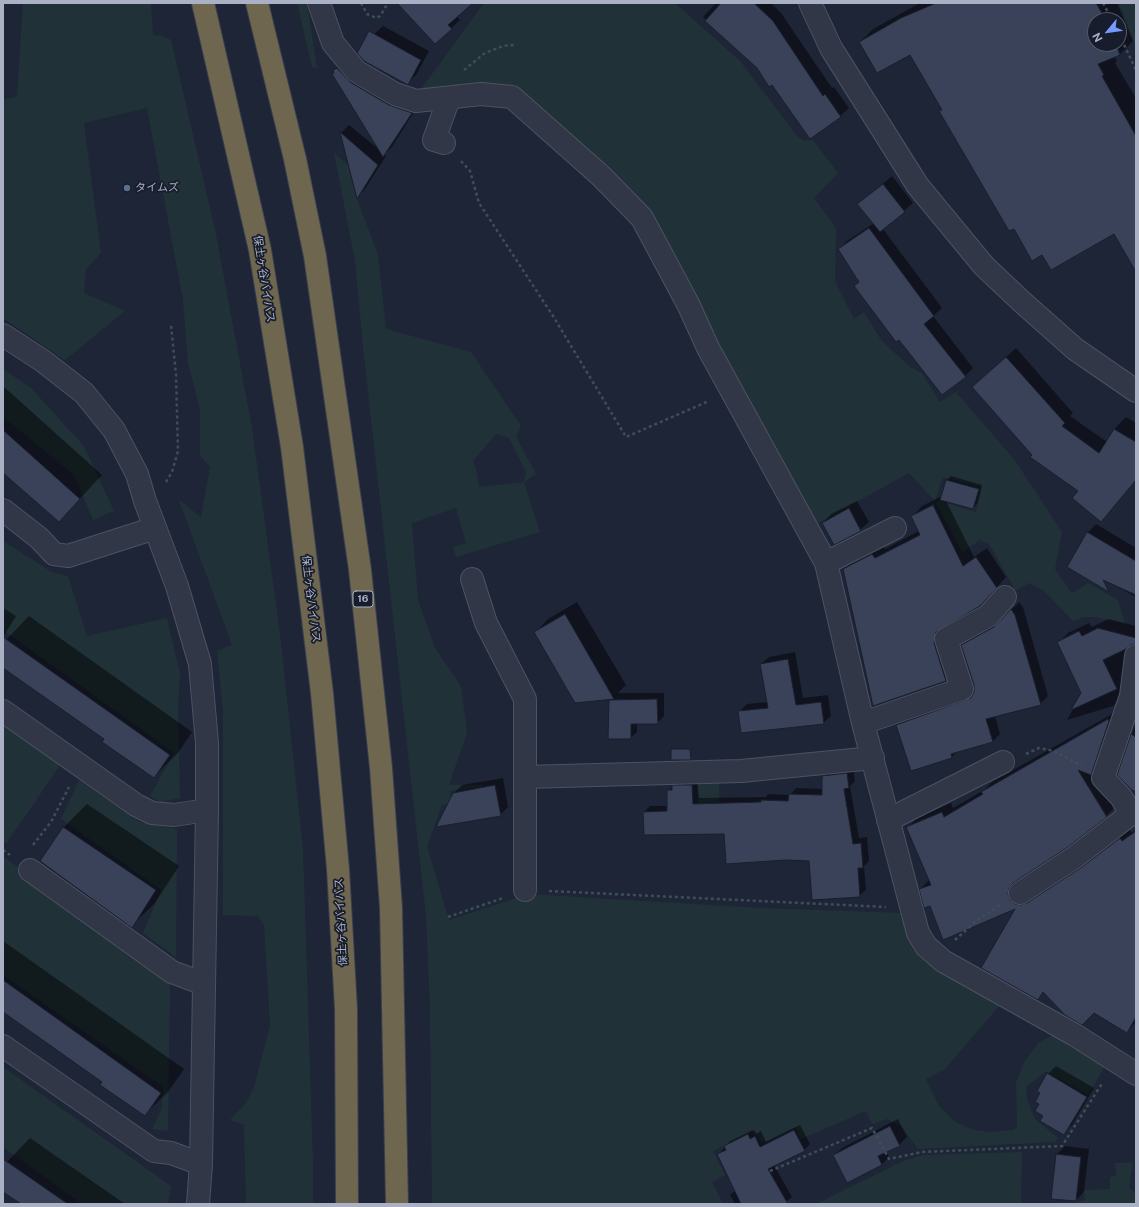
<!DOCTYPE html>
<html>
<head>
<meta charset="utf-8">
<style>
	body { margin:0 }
	#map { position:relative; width:1139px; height:1207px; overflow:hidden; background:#1e2537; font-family:"Public Sans",sans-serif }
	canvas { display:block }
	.frame { position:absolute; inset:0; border:4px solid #abb1c5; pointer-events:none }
	.north { position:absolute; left:1087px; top:12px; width:40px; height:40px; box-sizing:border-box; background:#171d2c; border:1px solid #525869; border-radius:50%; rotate:241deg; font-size:11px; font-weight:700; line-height:16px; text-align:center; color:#abb1c5 }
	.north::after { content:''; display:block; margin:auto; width:14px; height:18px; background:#7799fe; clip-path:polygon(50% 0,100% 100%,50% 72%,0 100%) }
</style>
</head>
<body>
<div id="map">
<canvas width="1139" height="1207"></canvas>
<div class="frame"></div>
<div class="north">N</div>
</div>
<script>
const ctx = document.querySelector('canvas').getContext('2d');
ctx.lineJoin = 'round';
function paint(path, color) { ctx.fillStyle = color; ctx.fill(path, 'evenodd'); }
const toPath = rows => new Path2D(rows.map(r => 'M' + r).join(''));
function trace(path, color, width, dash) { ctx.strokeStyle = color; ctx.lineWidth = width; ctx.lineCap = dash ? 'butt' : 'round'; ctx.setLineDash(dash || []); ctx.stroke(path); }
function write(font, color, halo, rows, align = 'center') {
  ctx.font = font + ' "Public Sans","Noto Sans JP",sans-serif'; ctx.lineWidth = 3.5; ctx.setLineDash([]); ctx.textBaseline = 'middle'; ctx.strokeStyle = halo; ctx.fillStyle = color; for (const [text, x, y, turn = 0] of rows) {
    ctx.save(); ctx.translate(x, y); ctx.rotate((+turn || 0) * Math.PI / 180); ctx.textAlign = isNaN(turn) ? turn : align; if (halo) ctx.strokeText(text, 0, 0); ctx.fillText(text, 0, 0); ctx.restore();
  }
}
paint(toPath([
	[23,3,151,3,153,36,161,35,171,40,216,234,252,428,280,634,303,849,313,1163,313,1204,246,1204,244,1125,230,1120,246,1103,254,1087,270,1026,264,925,258,916,223,915,223,710,217,651,232,645,179,500,201,517,210,467,200,455,200,410,188,363,183,300,147,108,84,123,101,253,86,269,84,293,125,311,65,360,3,318,3,100,17,96],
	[297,3,307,3,317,68,312,67],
	[484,3,675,3,740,61,797,136,804,141,813,140,838,173,814,198,836,228,835,281,854,319,864,312,881,340,909,366,922,373,940,402,956,392,1014,459,1062,532,1055,569,1072,593,1088,583,1118,600,1125,624,1097,617,1084,617,1073,621,1043,590,1029,583,1016,591,989,544,980,540,962,552,936,503,939,501,976,512,982,487,943,477,935,501,909,473,813,526,644,214,515,96,419,92],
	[1119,3,1136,3,1136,47],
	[334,153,348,165,357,199,378,255,386,329,471,352,521,426,516,437,536,474,524,482,540,532,456,557,453,547,466,543,456,508,412,523,418,600,435,648,461,686,467,733,449,785,482,785,482,787,450,791,452,803,442,805,427,846,449,920,529,894,759,908,902,913,1001,1004,945,1069,926,1079,939,1106,954,1121,973,1130,990,1132,1014,1130,1017,1126,1016,1082,1025,1061,1038,1043,1055,1034,1105,1066,1088,1095,1046,1071,1026,1087,1027,1099,1035,1119,1058,1138,1055,1142,918,1149,902,1127,887,1119,872,1124,866,1111,801,1139,795,1127,762,1143,755,1130,713,1151,725,1175,712,1182,723,1204,432,1204,430,1009,426,916,363,347,355,261],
	[496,434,509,438,526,472,524,482,479,487,476,469,473,461],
	[3,369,31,388,84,446,114,511,93,520,74,475,3,417],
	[3,541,52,572,68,576,87,636,167,618,180,674,178,707,180,798,160,802,150,796,174,753,3,630],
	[3,725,61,764,6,844,3,841],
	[79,780,140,822,177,829,176,957,143,933,161,890,61,819],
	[719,781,720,821,698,808,697,782],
	[3,856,170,984,168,1131,152,1129,162,1108,163,1087,3,975],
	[3,1067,171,1186,168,1204,82,1204,3,1147],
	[1022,1152,1021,1204,816,1204,905,1160,924,1155],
	[1133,1162,1129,1187,1136,1194,1136,1204,1073,1204,1085,1200,1084,1190,1110,1189,1110,1177,1116,1176,1115,1163]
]), '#203238');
paint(toPath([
	[415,3,471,3,456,16,460,20,435,43],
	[716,3,771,3,781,13,832,88,834,87,849,108,840,116,772,84,758,67,703,17],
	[920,3,1117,3,1133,41,1120,54,1114,56,1117,61,1115,63,1136,98,1136,271,1114,232,943,110,910,53,860,42,873,29],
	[1095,20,1119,20,1119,44,1095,44],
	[383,26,429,51,416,75,407,84,372,36],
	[342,62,419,104,392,147,384,154,386,156,365,189,357,197,341,133,349,125,381,151,334,70],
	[892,176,913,203,883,229,942,308,933,316,973,368,965,376,899,339,855,286,860,281,839,249,847,241,874,223,859,204],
	[1016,348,1073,413,1070,416,1107,442,1116,427,1126,417,1136,423,1136,480,1101,521,1079,491,1033,455,983,378],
	[3,386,102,475,59,521,3,471],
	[951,476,982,485,977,504,973,508,946,501,974,557,987,548,1006,577,990,595,945,626,944,632,956,670,946,680,873,705,844,569,854,559,883,544,885,549,919,531,912,517,922,506,942,496,947,480],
	[857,501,869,522,860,530,823,523,831,514],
	[1096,524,1136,548,1136,597,1098,576,1087,533],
	[577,602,626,685,618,693,664,693,664,716,657,723,637,723,637,732,630,738,609,738,610,700,611,698,536,632,548,619],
	[1019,602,1023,607,1048,696,1040,704,995,716,1000,734,993,741,957,751,951,758,897,725,905,718,975,692,975,685,962,645,970,638,1002,620],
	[3,608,16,616,3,637],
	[29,616,192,732,178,753,154,776,106,739,3,667,3,643],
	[1109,619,1136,626,1136,643,1134,643,1128,683,1123,697,1113,706,1067,720,1082,693,1058,643,1068,633,1089,623,1092,627],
	[795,652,803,698,828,695,831,716,823,723,739,712,747,704,768,702,761,664,769,657],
	[1119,710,1100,764,1094,771,1116,806,1106,816,1018,878,1017,884,1037,894,1093,858,1130,830,1132,833,1136,830,1136,1025,1134,1024,1127,1032,1094,1012,1044,992,1038,999,1017,907,931,905,920,889,929,880,907,828,917,818,951,803,953,808,984,790,992,782],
	[1136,723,1136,791,1118,775],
	[853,767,855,781,850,786,859,838,867,837,869,861,864,866,866,890,859,896,810,860,725,833,644,812,650,806,668,806,668,791,679,780,697,779,699,798,766,797,768,794,790,795,796,788,823,789,823,776,829,770],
	[503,778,508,807,500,815,454,793,462,785],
	[87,804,179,866,155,903,131,926,63,828],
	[3,941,184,1069,168,1092,144,1115,104,1082,3,1011],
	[1056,1066,1094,1088,1072,1125,1064,1133,1044,1116,1040,1104,1048,1074],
	[898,1119,907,1137,899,1145,886,1151,889,1157,882,1164,834,1155,842,1148],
	[800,1125,810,1144,804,1150,774,1165,792,1197,783,1204,735,1204,730,1195,736,1190,719,1154,730,1141,753,1130,756,1134,761,1131,766,1142],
	[30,1138,125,1204,23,1204,3,1190,3,1166],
	[1065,1146,1089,1149,1084,1192,1076,1200,1057,1154]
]), '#0007');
const building = toPath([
	[397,3,473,3,448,25,452,29,435,44,397,3],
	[721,3,754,3,773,21,823,96,825,94,841,117,810,139,772,85,769,87,757,68,705,21,721,3],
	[936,3,1096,3,1106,20,1095,20,1095,44,1116,44,1120,55,1098,64,1104,75,1102,76,1136,136,1136,272,1114,234,1051,270,1042,255,1032,261,1014,229,1009,231,939,111,942,110,910,55,877,73,859,42,901,18,936,3],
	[369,31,421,60,408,85,364,61,357,53,369,31],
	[337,68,350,82,389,105,412,113,383,157,332,74,334,73,333,70,337,68],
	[340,132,378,165,357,199,340,132],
	[883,184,905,212,880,232,857,204,883,184],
	[869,228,934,316,924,324,966,377,942,395,899,340,896,342,854,286,859,282,838,249,869,228],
	[1006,357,1065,423,1062,426,1099,453,1114,429,1136,442,1136,480,1101,522,1072,498,1078,491,1030,457,1032,455,972,387,1006,357],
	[3,430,80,499,59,522,3,473,3,430],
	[946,480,979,489,973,509,940,500,946,480],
	[933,505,963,566,976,557,997,588,980,606,936,632,934,643,946,681,873,706,843,569,872,554,875,558,920,535,911,516,933,505],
	[849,508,861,531,834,545,822,523,849,508],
	[1087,532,1136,561,1136,595,1103,580,1109,592,1067,567,1087,532],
	[1011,609,1015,615,1041,705,986,719,993,742,951,754,952,758,911,771,896,725,971,698,974,692,974,685,961,645,994,627,1011,609],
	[565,614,614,699,575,703,534,632,565,614],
	[1098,628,1136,638,1136,644,1131,645,1126,649,1103,660,1117,689,1071,710,1081,693,1057,642,1079,631,1082,636,1098,628],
	[3,637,170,755,154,778,102,742,104,739,3,668,3,637],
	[788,659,796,705,821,702,824,724,741,733,738,711,768,708,760,664,788,659],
	[657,699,658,724,631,724,631,739,608,739,609,700,657,699],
	[1108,719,1109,721,1091,775,1078,770,1107,817,1068,847,1013,883,1009,888,1008,894,1010,900,1015,904,1021,905,1027,903,1082,867,1120,838,1122,841,1136,831,1136,1017,1127,1033,1094,1013,1082,1025,1065,1015,1043,992,1038,1000,981,968,1015,909,943,940,930,906,924,908,919,889,931,885,906,827,942,812,944,817,983,794,981,792,1108,719],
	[1131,734,1136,737,1136,792,1132,790,1117,775,1131,734],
	[671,749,690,749,691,760,671,760,671,749],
	[847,773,849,788,844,789,853,844,861,843,863,868,858,868,860,897,812,900,809,861,786,860,726,864,724,834,644,835,643,812,667,811,667,790,672,790,672,785,692,785,693,804,761,802,761,800,788,801,789,794,822,795,822,776,847,773],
	[495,785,501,816,436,827,453,793,495,785],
	[63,827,156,890,132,928,40,861,63,827],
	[3,980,161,1093,145,1116,100,1085,102,1082,3,1012,3,980],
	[1047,1073,1087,1097,1064,1135,1040,1121,1043,1116,1035,1111,1039,1104,1035,1102,1040,1093,1037,1091,1047,1073],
	[890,1126,900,1146,878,1156,882,1165,847,1183,833,1155,890,1126],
	[794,1130,805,1151,768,1169,788,1204,741,1204,717,1154,726,1150,724,1146,748,1134,750,1139,755,1136,760,1147,794,1130],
	[1056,1154,1081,1157,1076,1201,1051,1199,1056,1154],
	[3,1159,68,1204,21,1204,3,1192,3,1159]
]);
paint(building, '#394258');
trace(building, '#191f2e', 1);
const minor = toPath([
	[319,3,333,43,356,71,395,94,416,101,481,94,512,97,601,176,642,218,689,306,708,348,826,563,863,723,918,933,926,946,943,961,1075,1035,1136,1074],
	[810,3,831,48,918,186,984,266,1021,301,1075,349,1136,391],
	[444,143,434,140,449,98],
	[3,335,43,361,84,393,114,430,137,474,145,501,177,586,200,664,207,743,207,810,201,1164,198,1204],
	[3,510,39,538,54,554,68,556,155,528],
	[826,563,895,528],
	[472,579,486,623,525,699,525,890],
	[3,711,136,805,152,813,174,815,207,810],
	[863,723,962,689,946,639,988,616,1005,597],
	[525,777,741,771,873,758],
	[1131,814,1121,797,1103,778,1131,696,1136,656],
	[888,820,1003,762],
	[30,870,172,972,204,984],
	[1020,893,1075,857,1136,810],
	[3,1046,154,1151,171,1153,201,1164]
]);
const highway = toPath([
	[203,3,260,250,292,447,322,693,338,869,346,1009,347,1204],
	[257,3,295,159,315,256,360,570,381,768,391,908,397,1204]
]);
trace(minor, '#4c5263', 24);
trace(highway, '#393f4f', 24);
trace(toPath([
	[361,3,367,14,376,18,380,16,388,3],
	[1103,3,1112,20],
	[1119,34,1136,70],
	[464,70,485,53,503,46,515,45],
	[461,161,470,171,479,203,553,316,626,437,709,401],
	[166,482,172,472,178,451,176,375,171,325],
	[1026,754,1039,748,1054,751,1082,766],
	[33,845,51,822,69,787],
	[3,850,10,855],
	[549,891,886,907],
	[448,917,503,898],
	[955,940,975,922,1000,905],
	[770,1171,872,1128,889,1159,922,1152,1062,1146,1103,1082]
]), '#3d4f56', 2.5, [3, 3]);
trace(minor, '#313747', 22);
trace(highway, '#6e664e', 22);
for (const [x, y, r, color] of [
	[127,188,4,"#5c6f8a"]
]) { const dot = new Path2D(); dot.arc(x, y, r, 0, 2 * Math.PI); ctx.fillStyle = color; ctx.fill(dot); trace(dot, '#171d2c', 1.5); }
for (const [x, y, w] of [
	[363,599,20]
]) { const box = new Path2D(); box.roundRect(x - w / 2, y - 8, w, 16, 3); ctx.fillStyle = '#171d2c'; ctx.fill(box); trace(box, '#abb1c5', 1); }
write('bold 10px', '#abb1c5', null, [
	["16",363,599]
]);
write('11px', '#abb1c5', '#171d2c', [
	["タイムズ",135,188]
], 'left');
write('11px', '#abb1c5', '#171d2c', [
	["保土ヶ谷バイパス",264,279,81],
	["保土ヶ谷バイパス",311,599,83],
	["保土ヶ谷バイパス",341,922,-93]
]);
</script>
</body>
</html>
